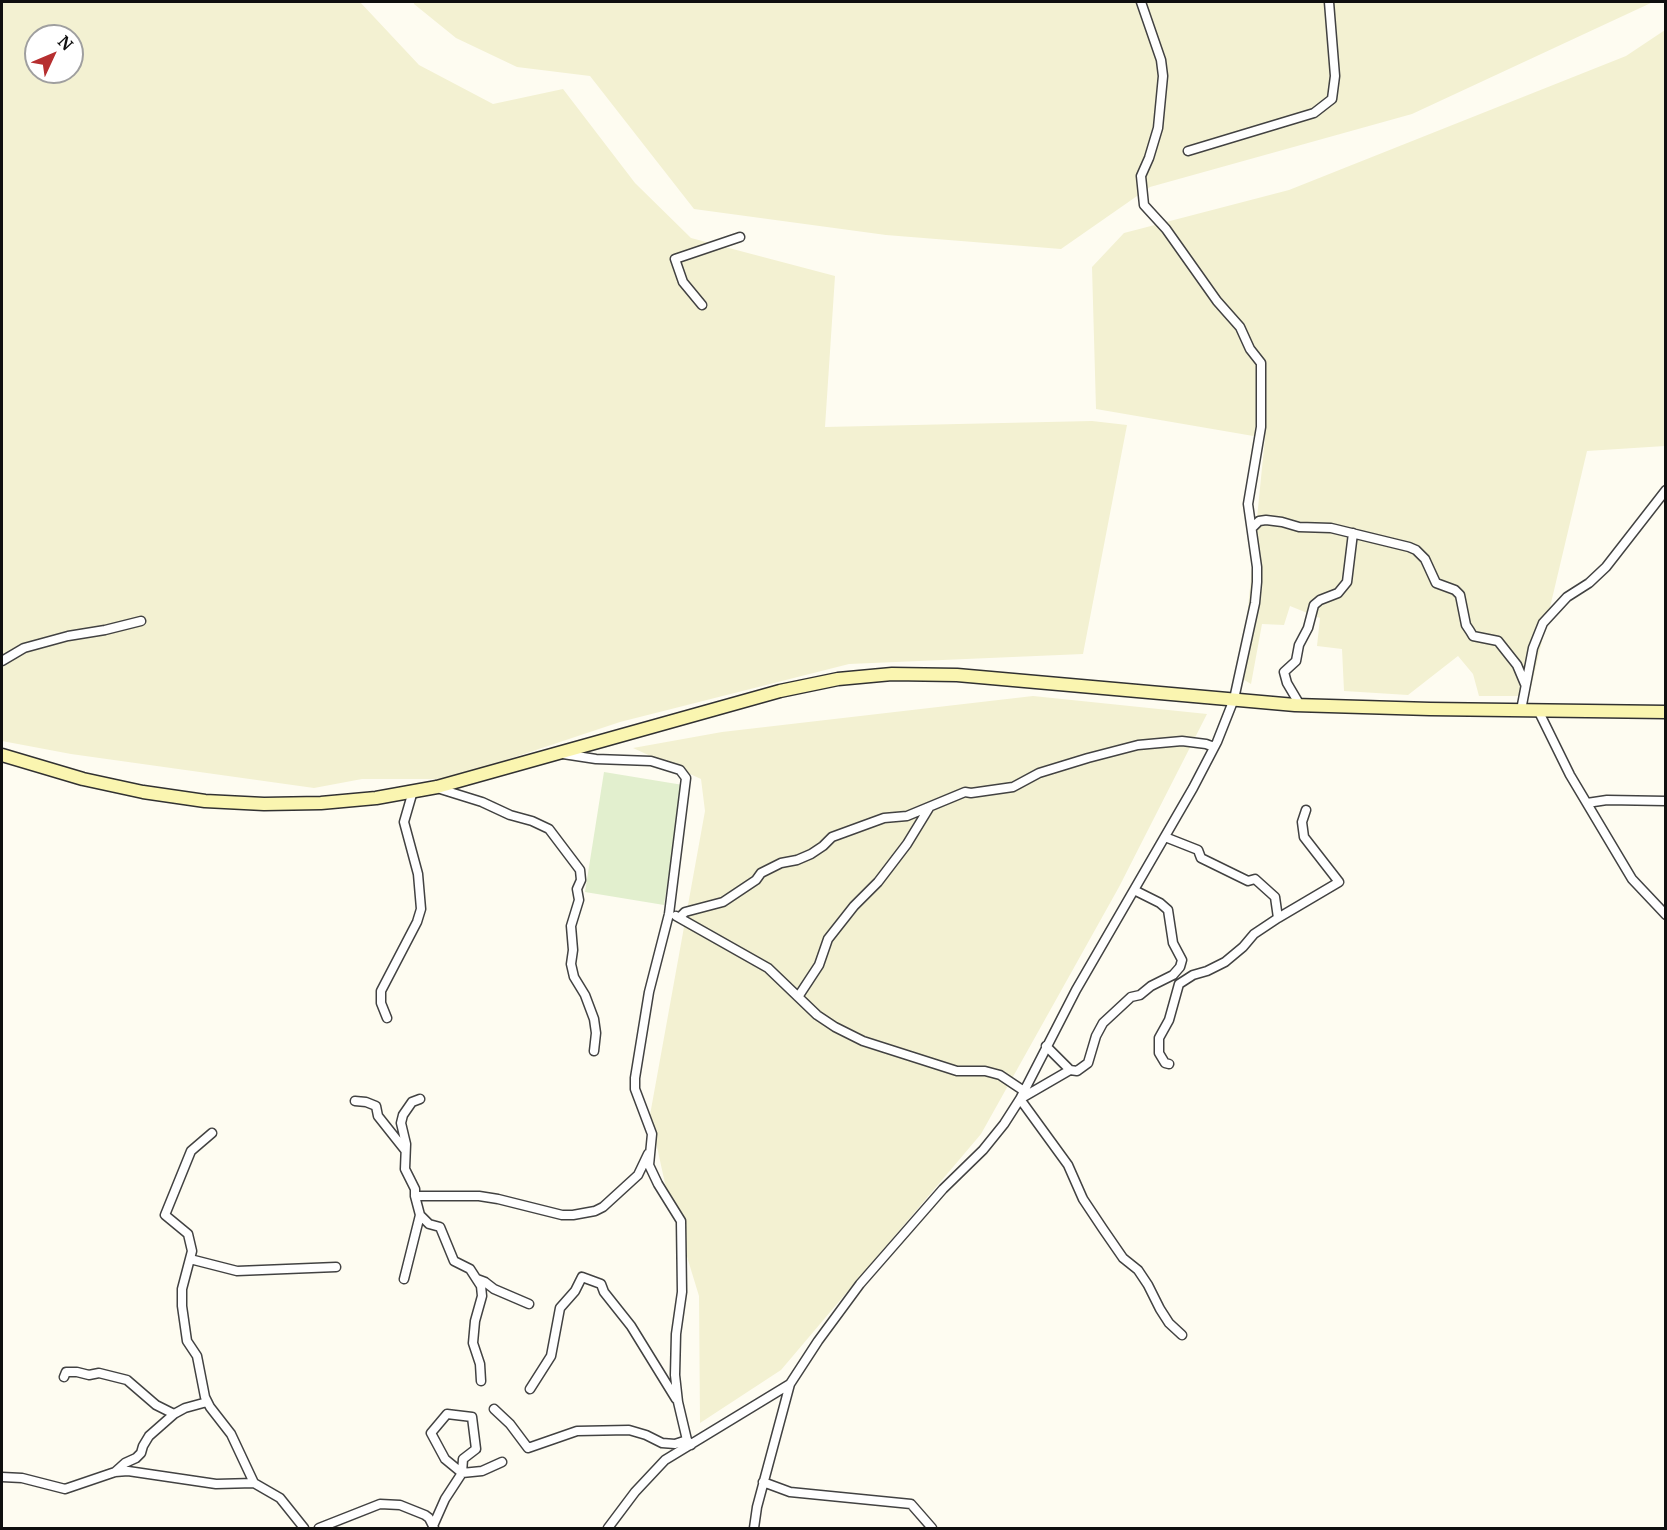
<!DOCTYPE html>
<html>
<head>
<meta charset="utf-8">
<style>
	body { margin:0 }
	#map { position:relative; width:1667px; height:1530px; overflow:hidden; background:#fefcf1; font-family:Merriweather,serif }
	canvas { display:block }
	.frame { position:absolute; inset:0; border:3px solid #0f0f0f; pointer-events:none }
	.north { position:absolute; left:24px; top:24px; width:60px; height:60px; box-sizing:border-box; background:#fff; border:2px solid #9f9f9f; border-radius:50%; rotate:46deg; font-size:16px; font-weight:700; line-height:24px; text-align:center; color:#0f0f0f }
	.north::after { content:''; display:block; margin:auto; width:21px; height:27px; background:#b62f30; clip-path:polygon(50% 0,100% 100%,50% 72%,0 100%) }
</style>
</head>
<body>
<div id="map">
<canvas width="1667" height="1530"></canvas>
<div class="frame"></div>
<div class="north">N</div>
</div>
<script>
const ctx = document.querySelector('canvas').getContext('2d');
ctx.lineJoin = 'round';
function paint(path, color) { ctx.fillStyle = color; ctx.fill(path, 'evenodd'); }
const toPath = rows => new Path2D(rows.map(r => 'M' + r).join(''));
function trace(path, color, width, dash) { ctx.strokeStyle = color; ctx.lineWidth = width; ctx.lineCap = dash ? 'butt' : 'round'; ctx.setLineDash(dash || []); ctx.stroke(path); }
paint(toPath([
	[2,2,360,2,419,65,493,104,563,89,635,183,691,238,835,276,825,427,1092,421,1127,425,1083,654,849,664,620,722,449,779,362,779,314,788,71,754,2,741],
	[36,36,72,36,72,72,36,72],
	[414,2,1653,2,1412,114,1150,187,1061,249,886,235,694,209,590,76,517,67,456,38,414,4],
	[1665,30,1665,446,1587,451,1529,696,1479,696,1473,674,1458,656,1408,695,1344,691,1342,649,1317,646,1320,618,1290,606,1284,625,1262,624,1251,684,1241,678,1265,438,1096,409,1092,267,1124,233,1289,190,1626,56],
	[1033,696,1207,714,1119,887,981,1134,781,1370,700,1423,699,1296,666,1188,650,1115,705,811,701,779,633,748,722,732]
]), '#f3f1d2');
paint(toPath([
	[604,772,683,785,664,905,585,892]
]), '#e2efce');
const minor = toPath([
	[1188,151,1314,113,1332,99,1335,76,1329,2],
	[702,305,683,282,675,259,740,237],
	[1252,528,1259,521,1266,520,1282,522,1299,527,1331,528,1409,547,1416,550,1425,559,1436,583,1455,590,1460,595,1466,625,1470,631,1473,636,1498,641,1517,665,1525,684],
	[2,661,24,648,68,636,105,630,141,621],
	[1300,705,1287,683,1284,672,1296,661,1299,645,1308,628,1314,605,1320,600,1338,593,1347,582,1353,533],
	[1521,710,1533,648,1543,623,1567,597,1589,583,1606,567,1666,490],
	[1538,710,1570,775,1632,879,1666,915],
	[563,754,596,759,651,761,680,770,686,778,669,914,649,992,635,1078,635,1089,652,1134,649,1165,658,1184,681,1221,682,1292,676,1334,675,1375,678,1402,687,1440,691,1445],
	[437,788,482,802,510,815,532,821,549,829,580,870,581,880,577,889,579,900,571,926,573,950,571,964,574,977,585,995,594,1019,596,1033,594,1051],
	[1587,803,1607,800,1666,801],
	[1165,837,1198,850,1201,858,1248,881,1255,879,1275,897,1278,918,1254,934,1243,947,1225,962,1207,971,1193,975,1179,984,1169,1020,1159,1038,1159,1053,1165,1063,1169,1064],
	[676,916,768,968,817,1015,835,1027,863,1041,957,1071,985,1071,1000,1075,1024,1091],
	[680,917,685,912,723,902,756,880,761,873,781,863,797,860,811,854,823,846,832,837,884,818,907,816,965,792,971,793,1013,787,1039,773,1088,758,1138,745,1182,741,1206,744,1214,747],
	[1278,918,1339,882,1304,837,1302,822,1306,810],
	[798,997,819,965,828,939,854,906,878,882,907,844,929,808],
	[387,1018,381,1003,381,991,417,922,421,909,418,874,404,822,413,791],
	[1046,1046,1070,1070,1077,1071,1088,1063,1096,1036,1103,1023,1131,997,1140,995,1151,986,1173,975,1180,967,1182,960,1173,943,1168,910,1160,903,1134,890],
	[1070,1070,1020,1099,1068,1165,1083,1199,1103,1229,1123,1258,1138,1270,1148,1285,1160,1309,1169,1323,1182,1335],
	[355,1101,366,1102,376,1106,378,1116,405,1150],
	[212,1133,191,1151,165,1215,188,1234,192,1251,182,1289,182,1306,187,1341,197,1356,205,1397,210,1407,231,1434,254,1483,280,1498,304,1528],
	[415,1196,415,1189,405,1169,406,1144,401,1123,403,1115,412,1102,420,1099],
	[420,1215,429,1224,440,1227,454,1261,470,1269,481,1286,482,1296,475,1321,473,1343,480,1364,481,1381],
	[190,1259,237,1271,336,1267],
	[404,1279,420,1215,415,1196,479,1196,498,1199,562,1215,573,1215,595,1211,603,1207,638,1175,648,1154],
	[477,1279,485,1282,494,1289,529,1304],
	[64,1377,66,1372,77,1372,89,1375,99,1373,127,1380,156,1405,174,1414,185,1408,207,1402],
	[530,1389,551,1356,560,1308,575,1291,582,1277,601,1284,604,1292,631,1326,676,1399],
	[494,1409,510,1424,528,1448,577,1431,629,1430,646,1435,662,1443,675,1444,687,1440],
	[115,1472,125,1463,136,1458,141,1453,143,1446,149,1436,174,1414],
	[2,1477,22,1478,65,1489,115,1472,128,1471,216,1484,254,1483],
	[763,1482,790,1492,911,1504,932,1528],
	[433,1526,445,1499,462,1473,463,1459,476,1449,472,1417,447,1414,431,1433,445,1459,462,1473,482,1471,502,1462],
	[319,1528,380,1504,400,1505,425,1515,429,1518,434,1528],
	[608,1528,635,1492,665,1460,790,1384],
	[754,1528,757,1507,790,1384,818,1341,860,1284,943,1189,983,1150,1004,1124,1020,1099,1076,990,1193,788,1217,742,1234,699,1255,603,1257,582,1257,567,1248,504,1261,427,1261,363,1250,349,1240,327,1217,301,1166,229,1144,205,1141,176,1149,158,1158,128,1163,76,1161,60,1141,2]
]);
const secondary = toPath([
	[2,755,83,779,143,792,205,801,264,804,321,803,376,798,437,787,780,691,838,679,892,674,957,675,1295,705,1430,709,1666,712]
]);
trace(minor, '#424242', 11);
trace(secondary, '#313131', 15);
trace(minor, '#fff', 8);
trace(secondary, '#faf5b0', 12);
</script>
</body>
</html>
